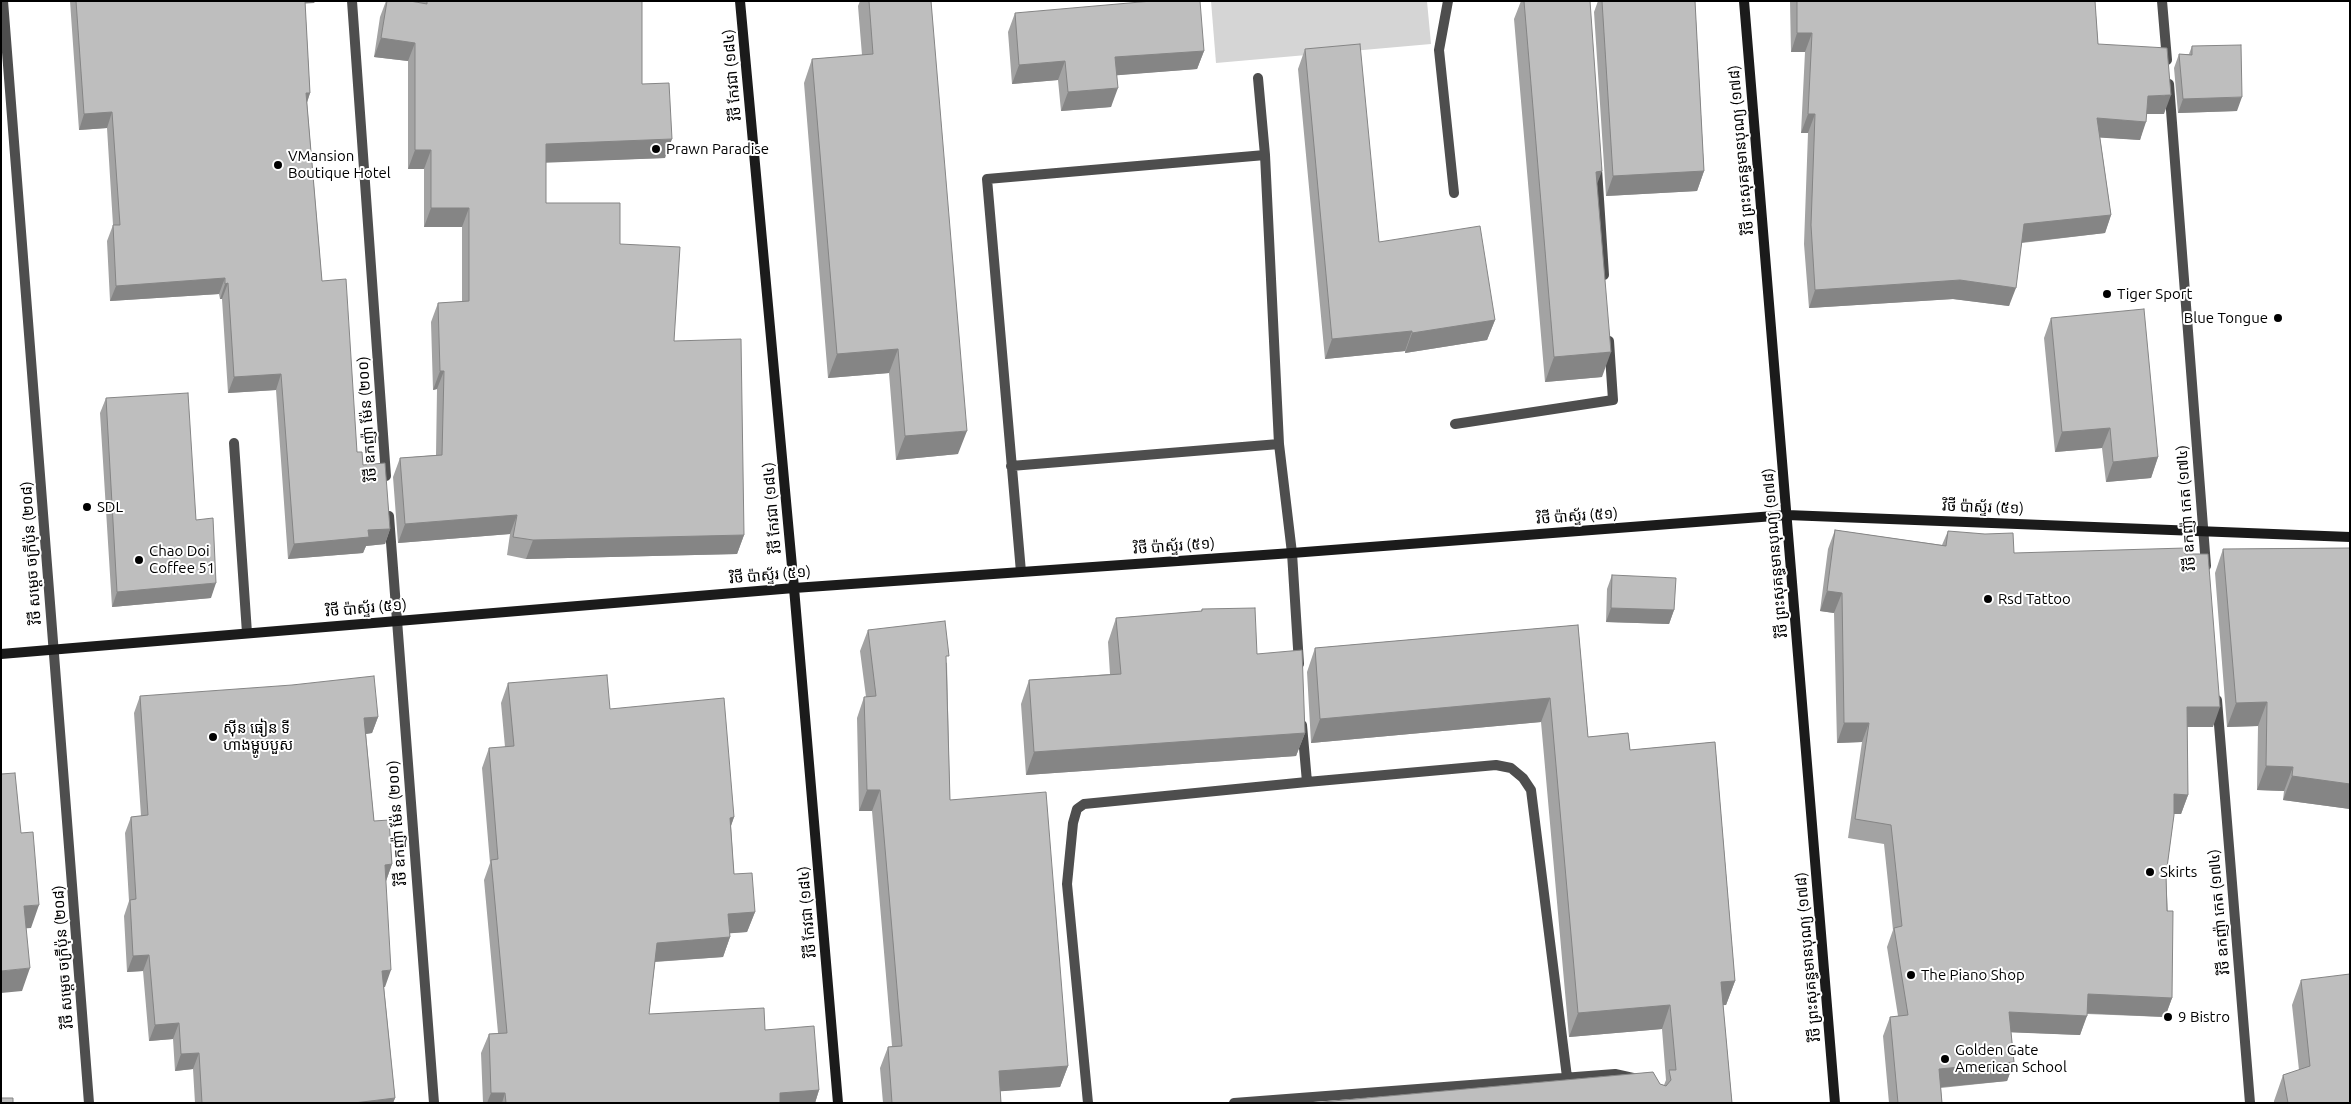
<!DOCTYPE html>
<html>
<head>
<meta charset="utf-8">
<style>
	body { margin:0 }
	#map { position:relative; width:2351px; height:1104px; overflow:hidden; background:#fff; font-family:Ubuntu,sans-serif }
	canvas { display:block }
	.frame { position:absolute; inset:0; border:2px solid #000; pointer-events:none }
</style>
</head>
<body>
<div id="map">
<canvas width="2351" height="1104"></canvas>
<div class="frame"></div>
</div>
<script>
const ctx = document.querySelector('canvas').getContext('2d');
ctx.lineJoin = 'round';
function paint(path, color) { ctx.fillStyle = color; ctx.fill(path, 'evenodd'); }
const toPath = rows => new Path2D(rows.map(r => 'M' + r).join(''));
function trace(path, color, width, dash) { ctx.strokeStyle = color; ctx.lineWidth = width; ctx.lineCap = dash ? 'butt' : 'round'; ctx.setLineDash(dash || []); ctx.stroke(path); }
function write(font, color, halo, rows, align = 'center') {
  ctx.font = font + ' Ubuntu,"Noto Sans Khmer",sans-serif'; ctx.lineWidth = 4; ctx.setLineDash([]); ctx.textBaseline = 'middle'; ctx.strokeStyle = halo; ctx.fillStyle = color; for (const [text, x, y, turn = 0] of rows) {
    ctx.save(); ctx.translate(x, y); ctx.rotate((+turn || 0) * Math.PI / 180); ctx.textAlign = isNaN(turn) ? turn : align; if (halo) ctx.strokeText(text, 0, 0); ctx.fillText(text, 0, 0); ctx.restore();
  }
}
paint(toPath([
	[1211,1,1427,1,1431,44,1216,63]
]), '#d5d5d5');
trace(toPath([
	[1448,1,1439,50,1454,193],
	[1258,78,1265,155,1279,444,1292,553,1299,664],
	[1597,169,1604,275],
	[1455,424,1613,400,1609,341],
	[234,443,247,633],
	[1011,466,1279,444],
	[1021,572,987,179,1265,155],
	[1302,725,1307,782,1496,765,1511,768,1523,778,1531,790,1567,1077],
	[1088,1103,1067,884,1073,823,1077,809,1084,804,1307,782],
	[1234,1103,1615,1074,1633,1078]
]), '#4e4e4e', 10);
trace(toPath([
	[3,1,89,1103],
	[352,1,386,476],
	[2162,1,2167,60],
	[2169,84,2206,566],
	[389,516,434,1103],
	[2217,700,2250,1103]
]), '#4e4e4e', 10);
trace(toPath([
	[740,1,794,588,838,1103],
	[1744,1,1835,1103],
	[1,654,794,588,1292,553,1787,515,2350,537]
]), '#1b1b1b', 10);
paint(toPath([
	[70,1,315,1,314,3,305,3,310,93,307,102,322,281,357,452,390,529,385,544,366,546,363,553,288,559,276,390,228,393,222,299,220,299,219,294,110,301,107,241,113,225,107,128,79,130],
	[386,1,410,1,419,3,419,1,642,1,642,84,665,158,546,162,546,203,620,244,674,341,744,535,737,554,526,559,507,555,510,534,398,543,393,477,400,458,436,455,437,389,433,390,431,322,438,303,462,302,462,227,424,227,424,169,408,169,408,61,374,57,380,17],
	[860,1,931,1,958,454,896,460,889,373,828,378,804,83,812,59,862,55,858,6],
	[1521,1,1590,1,1597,184,1602,377,1545,382,1514,19],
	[1598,1,1695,1,1704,171,1697,191,1606,196,1594,12],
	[1790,1,2095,1,2098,44,2164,114,2147,114,2140,140,2100,137,2111,215,2105,233,2022,243,2009,306,1953,299,1809,308,1804,244,1808,133,1801,133,1805,52,1791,52],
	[1015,13,1204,51,1197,69,1117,75,1111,107,1061,111,1058,80,1012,84,1008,32],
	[2192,46,2237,111,2178,113,2174,68,2179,54,2189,54],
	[1305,49,1379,242,1495,320,1487,340,1405,353,1405,351,1325,359,1298,69],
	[2051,318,2158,457,2151,478,2106,482,2102,448,2055,452,2044,338],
	[106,398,196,520,211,598,112,607,100,413],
	[1835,530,1942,545,1948,531,2014,553,2185,554,2213,727,2187,727,2188,795,2181,814,2174,814,2166,875,2172,998,2165,1017,2087,1014,2080,1035,2011,1032,2014,1062,2007,1081,1941,1088,1942,1103,1889,1103,1883,1036,1890,1017,1898,1016,1887,947,1893,930,1884,844,1848,838,1862,742,1837,743,1834,613,1820,611,1828,549],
	[2350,548,2350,809,2283,800,2284,791,2257,790,2258,726,2227,727,2215,573,2223,549],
	[1612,575,1674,610,1669,624,1606,622,1607,589],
	[1202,609,1257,654,1305,733,1296,756,1026,775,1021,704,1029,680,1110,674,1108,642,1116,618,1201,611],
	[1578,625,1588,737,1628,733,1630,750,1715,742,1735,981,1726,1005,1723,1005,1732,1103,1311,1103,1653,1072,1660,1084,1664,1085,1666,1080,1662,1029,1569,1037,1541,722,1311,743,1307,672,1315,648],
	[868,630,947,663,950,800,1068,1066,1060,1087,1000,1091,1001,1103,883,1103,880,1068,888,1047,892,1046,872,811,859,811,857,718,864,697,866,697,860,651],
	[508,683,610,709,734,817,731,826,734,874,755,912,747,932,730,933,730,937,723,957,655,962,649,1014,765,1030,819,1090,815,1103,483,1103,481,1053,489,1034,498,1033,484,880,490,863,482,768,489,748,505,747,501,703],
	[140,696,378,717,372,733,366,734,374,821,392,864,386,881,385,987,384,987,395,1098,393,1103,195,1103,193,1069,175,1071,173,1039,149,1041,143,971,127,972,124,916,129,901,125,833,131,817,141,816,134,713],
	[2301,980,2350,1103,2274,1103,2274,1101,2283,1075,2299,1070,2292,1005]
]), '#a3a3a3');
paint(toPath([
	[299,1,315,1,314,3,298,4],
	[1797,33,1812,33,1805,52,1791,52],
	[381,38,415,43,408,61,374,57],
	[1204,51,1197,69,1108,76,1115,57],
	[1065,61,1058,80,1012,84,1019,65],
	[1118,88,1111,107,1061,111,1068,92],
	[306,93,310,93,305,109],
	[2171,95,2164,114,2141,114,2148,96],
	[2242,97,2237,111,2178,113,2183,99],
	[112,112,107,128,79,130,84,114],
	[1808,114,1815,114,1808,133,1801,133],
	[2097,118,2146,122,2140,140,2090,137],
	[672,139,665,158,539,163,546,144],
	[415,150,431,150,424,169,408,169],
	[1602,171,1592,197,1596,172],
	[1704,171,1697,191,1606,196,1613,176],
	[431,208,469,208,462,227,424,227],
	[2111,215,2105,233,2017,243,2024,224],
	[225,278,219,294,110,301,116,286],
	[1960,280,2016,288,2009,306,1953,299,1809,308,1815,290],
	[228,283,222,299,220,299,225,284],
	[1495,320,1487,340,1405,353,1412,333],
	[1412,331,1405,351,1325,359,1332,339],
	[898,349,889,373,828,378,837,354],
	[1611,352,1602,377,1545,382,1554,357],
	[440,371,444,371,437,389,433,390],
	[281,374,276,390,228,393,234,377],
	[2110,428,2102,448,2055,452,2062,432],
	[967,431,958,454,896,460,905,436],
	[2158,457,2151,478,2106,482,2113,462],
	[517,515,510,534,398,543,405,524],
	[390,529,385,544,366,546,363,553,288,559,294,544,368,530],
	[744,535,737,554,526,559,533,540],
	[216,583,211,598,112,607,117,592],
	[1827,591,1842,593,1834,613,1820,611],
	[1611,608,1674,610,1669,624,1606,622],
	[1550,698,1541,722,1311,743,1320,719],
	[2267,702,2258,726,2227,727,2236,703],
	[2187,707,2220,707,2213,727,2180,727],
	[378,717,372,733,358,735,364,718],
	[1844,723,1869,723,1862,742,1837,743],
	[1305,733,1296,756,1026,775,1034,752],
	[2266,766,2293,767,2284,791,2257,790],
	[2292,776,2350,784,2350,809,2283,800],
	[867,790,880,790,872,811,859,811],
	[2174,794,2188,795,2181,814,2167,814],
	[734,817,727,837,730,818],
	[392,864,386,881,385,865],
	[39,905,31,928,16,929,24,906],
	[755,912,747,932,721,934,728,914],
	[730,937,723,957,650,962,657,943],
	[149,955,143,971,127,972,133,956],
	[30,968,22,991,1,993,1,971],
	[391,970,385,987,376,988,382,971],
	[1735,981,1726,1005,1712,1006,1721,982],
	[2088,994,2172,998,2165,1017,2081,1013],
	[1670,1005,1662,1029,1569,1037,1578,1013],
	[2009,1012,2087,1016,2080,1035,2002,1032],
	[179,1023,173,1039,149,1041,155,1025],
	[199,1053,193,1069,175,1071,181,1054],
	[2014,1062,2007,1081,1932,1088,1939,1069],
	[1068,1066,1060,1087,991,1092,999,1071],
	[819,1090,815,1103,776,1103,780,1093],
	[491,1093,505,1093,502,1103,487,1103],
	[395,1098,393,1103,354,1103]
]), '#858585');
const building = toPath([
	[76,1,305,1,310,93,306,93,322,281,346,279,357,452,362,452,363,465,385,463,390,529,368,530,369,537,294,544,281,374,234,377,228,283,225,284,225,278,116,286,113,225,120,225,112,112,84,114,76,1],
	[387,1,410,1,427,4,427,1,642,1,642,84,669,83,672,139,546,144,546,203,620,203,620,244,680,247,674,341,741,339,744,535,533,540,513,537,517,515,405,524,400,458,442,455,444,371,440,371,438,303,469,301,469,208,431,208,431,150,415,150,415,43,381,38,387,1],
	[869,1,931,1,967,431,905,436,898,349,837,354,812,59,873,54,869,1],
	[1152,1,1200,1,1204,51,1115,57,1118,88,1068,92,1065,61,1019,65,1015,13,1152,1],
	[1524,1,1590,1,1602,171,1596,172,1611,352,1554,357,1524,1],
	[1602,1,1695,1,1704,171,1613,176,1602,1],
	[1797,1,2095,1,2098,44,2167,48,2171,95,2148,96,2146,122,2097,118,2111,215,2024,224,2016,288,1960,280,1815,290,1811,225,1815,114,1808,114,1812,33,1797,33,1797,1],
	[1360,44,1379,242,1480,226,1495,320,1412,333,1412,331,1332,339,1305,49,1360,44],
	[2241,45,2242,97,2183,99,2179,54,2192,55,2192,46,2241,45],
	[2144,309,2158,457,2113,462,2110,428,2062,432,2051,318,2144,309],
	[188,393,196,520,213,518,216,583,117,592,106,398,188,393],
	[1835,530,1946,546,1948,531,1985,534,2013,533,2014,553,2185,548,2185,554,2208,554,2220,707,2187,707,2188,795,2174,794,2174,815,2166,875,2167,911,2173,911,2172,998,2088,994,2087,1016,2009,1012,2014,1062,1939,1069,1942,1103,1898,1103,1890,1017,1908,1015,1894,928,1902,926,1891,825,1855,819,1869,723,1844,723,1842,593,1827,591,1835,530],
	[2350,548,2350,784,2292,776,2293,767,2266,766,2267,702,2236,703,2223,549,2350,548],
	[1612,575,1676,578,1674,610,1611,608,1612,575],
	[1255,608,1257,654,1302,650,1305,733,1034,752,1029,680,1121,674,1116,618,1202,611,1202,609,1255,608],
	[945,621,949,656,946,656,950,800,1046,792,1068,1066,999,1071,1001,1103,892,1103,888,1047,902,1046,880,790,867,790,864,697,876,696,868,630,945,621],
	[1578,625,1588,737,1628,733,1630,750,1715,742,1735,981,1721,982,1732,1103,1311,1103,1653,1072,1660,1084,1666,1086,1671,1080,1669,1070,1676,1070,1670,1005,1578,1013,1550,698,1320,719,1315,648,1578,625],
	[607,675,610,709,724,698,734,817,730,818,734,874,752,873,755,912,728,914,730,937,657,943,649,1014,764,1008,765,1030,814,1026,819,1090,780,1093,780,1103,506,1103,505,1093,491,1093,489,1034,507,1033,491,860,498,859,489,748,514,746,508,683,607,675],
	[374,676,378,717,364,718,374,821,389,820,392,864,385,865,391,970,382,971,395,1098,354,1103,202,1103,199,1053,181,1054,179,1023,155,1025,149,955,133,956,130,900,136,899,131,817,148,815,140,696,292,685,374,676],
	[15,773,21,833,33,832,39,905,24,906,30,968,1,971,1,774,15,773],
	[2350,974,2350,1103,2288,1103,2283,1075,2310,1066,2301,980,2350,974],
	[1,1098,13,1098,13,1103,1,1103,1,1098]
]);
paint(building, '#bebebe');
trace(building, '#858585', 1);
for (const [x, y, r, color] of [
	[656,149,5,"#000"],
	[278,165,5,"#000"],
	[2107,294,5,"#000"],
	[2278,318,5,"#000"],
	[87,507,5,"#000"],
	[139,560,5,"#000"],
	[1988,599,5,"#000"],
	[213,737,5,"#000"],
	[2150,872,5,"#000"],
	[1911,975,5,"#000"],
	[2168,1017,5,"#000"],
	[1945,1059,5,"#000"]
]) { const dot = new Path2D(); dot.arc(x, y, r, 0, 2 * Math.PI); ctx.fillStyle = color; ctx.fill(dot); trace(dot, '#fff', 2); }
write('15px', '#000', '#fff', [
	["វិថី កែវជា (១៨៤)",732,75,-95],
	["វិថី ព្រះសុគន្ធមានបុណ្យ (១៧៨)",1741,150,-95],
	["វិថី ឧកញ៉ា ម៉ែន (២០០)",367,419,-94],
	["វិថី ប៉ាស្ទ័រ (៥១)",1983,507,2],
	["វិថី កែវជា (១៨៤)",772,508,-95],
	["វិថី ឧកញ៉ា កេត (១៧៤)",2186,508,-94],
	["វិថី ប៉ាស្ទ័រ (៥១)",1577,516,-4],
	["វិថី ប៉ាស្ទ័រ (៥១)",1174,546,-4],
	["វិថី សម្តេច ចក្រីប៉ុន (២០៨)",31,553,-94],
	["វិថី ព្រះសុគន្ធមានបុណ្យ (១៧៨)",1775,553,-95],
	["វិថី ប៉ាស្ទ័រ (៥១)",770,575,-5],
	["វិថី ប៉ាស្ទ័រ (៥១)",366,608,-5],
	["វិថី ឧកញ៉ា ម៉ែន (២០០)",397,823,-94],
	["វិថី កែវជា (១៨៤)",807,912,-95],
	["វិថី ឧកញ៉ា កេត (១៧៤)",2219,912,-95],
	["វិថី សម្តេច ចក្រីប៉ុន (២០៨)",63,957,-94],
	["វិថី ព្រះសុគន្ធមានបុណ្យ (១៧៨)",1808,957,-95]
]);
write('15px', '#000', '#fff', [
	["Prawn Paradise",666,149],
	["VMansion",288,156],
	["Boutique Hotel",288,173],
	["Tiger Sport",2117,294],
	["Blue Tongue",2268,318,"right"],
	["SDL",97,507],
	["Chao Doi",149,551],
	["Coffee 51",149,568],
	["Rsd Tattoo",1998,599],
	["ស៊ីន ធៀន ទី",223,728],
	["ហាងម្ហូបបួស",223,745],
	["Skirts",2160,872],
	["The Piano Shop",1921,975],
	["9 Bistro",2178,1017],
	["Golden Gate",1955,1050],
	["American School",1955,1067]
], 'left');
</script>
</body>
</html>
